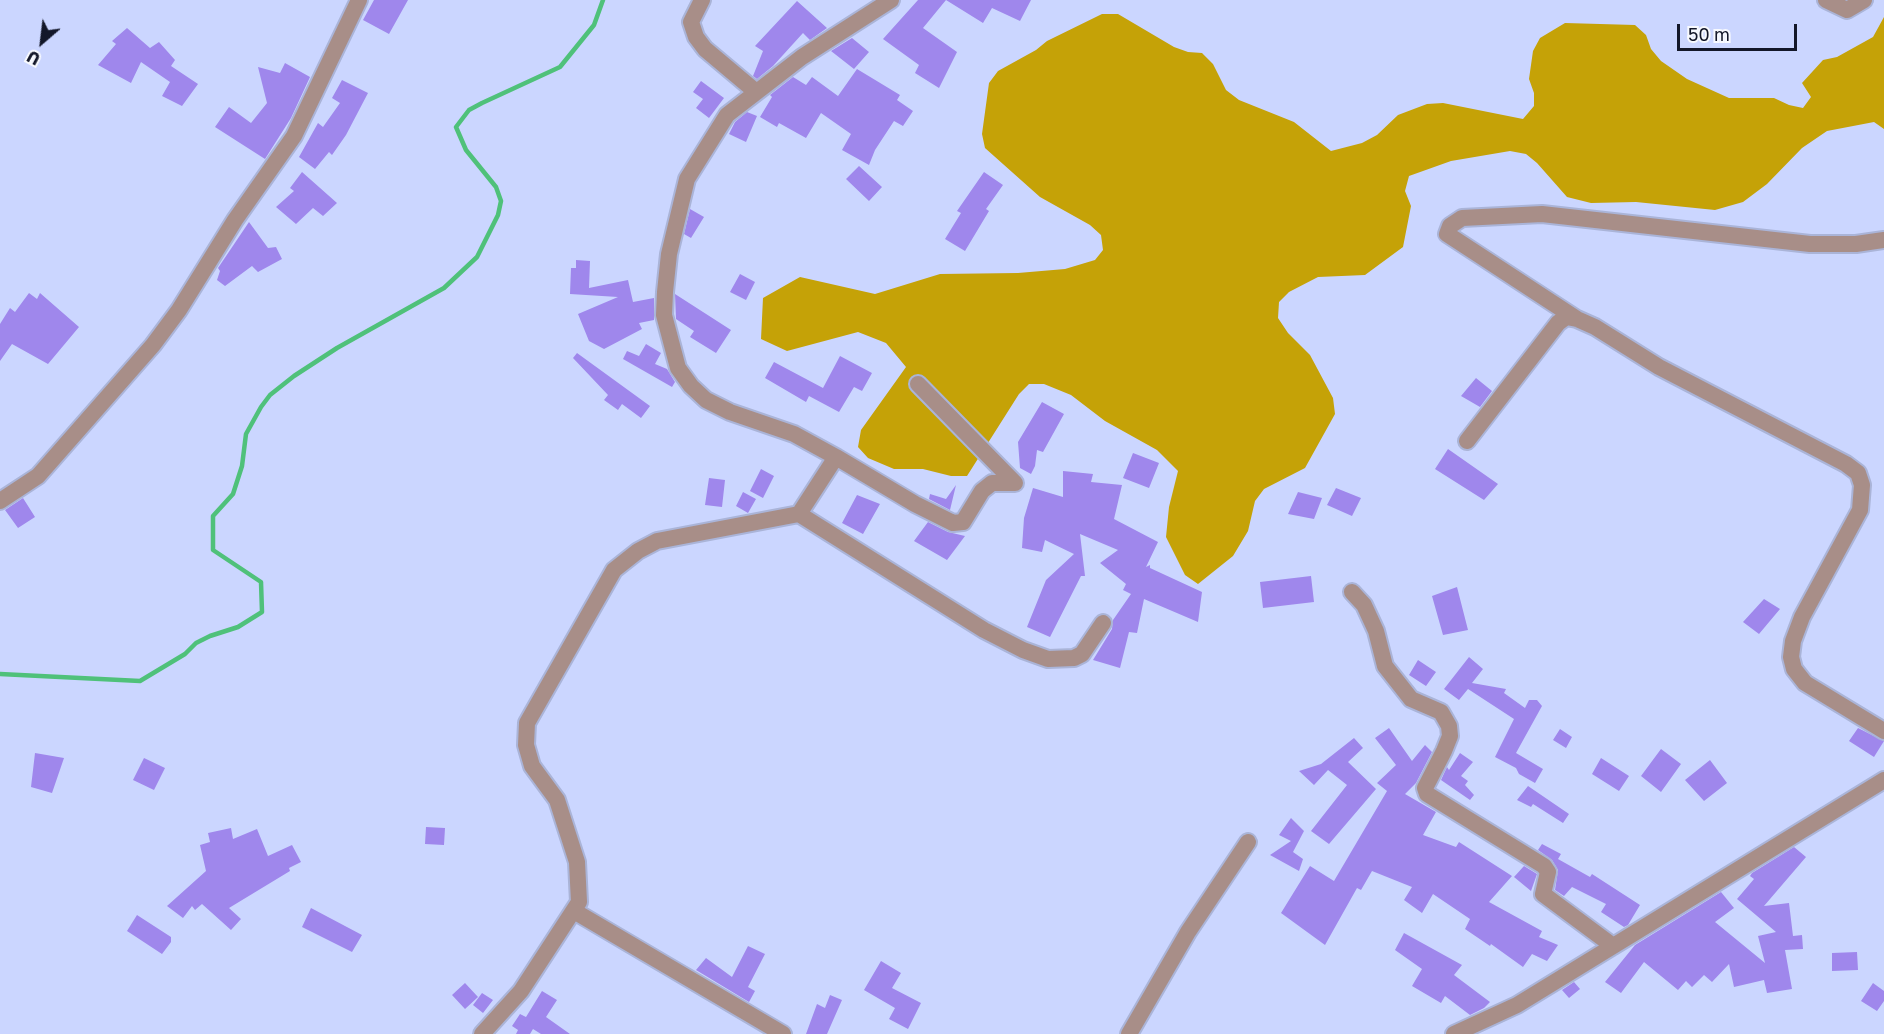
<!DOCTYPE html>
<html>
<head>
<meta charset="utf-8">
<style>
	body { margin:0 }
	#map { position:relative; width:1884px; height:1034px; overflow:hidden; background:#cbd6ff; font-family:"Golos Text",sans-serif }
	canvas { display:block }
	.north { position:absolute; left:12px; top:12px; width:60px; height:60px; -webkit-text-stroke:4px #f7f9fe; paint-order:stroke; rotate:208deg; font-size:16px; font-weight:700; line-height:24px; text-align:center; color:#131729 }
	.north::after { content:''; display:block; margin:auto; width:21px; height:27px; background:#131729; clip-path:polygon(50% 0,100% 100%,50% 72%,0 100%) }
	.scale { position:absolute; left:1677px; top:24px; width:120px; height:27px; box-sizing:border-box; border:3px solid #131729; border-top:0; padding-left:8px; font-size:18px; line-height:21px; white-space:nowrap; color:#131729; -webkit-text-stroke:4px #f7f9fe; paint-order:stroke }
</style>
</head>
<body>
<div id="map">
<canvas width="1884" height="1034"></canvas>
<div class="north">U</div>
<div class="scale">50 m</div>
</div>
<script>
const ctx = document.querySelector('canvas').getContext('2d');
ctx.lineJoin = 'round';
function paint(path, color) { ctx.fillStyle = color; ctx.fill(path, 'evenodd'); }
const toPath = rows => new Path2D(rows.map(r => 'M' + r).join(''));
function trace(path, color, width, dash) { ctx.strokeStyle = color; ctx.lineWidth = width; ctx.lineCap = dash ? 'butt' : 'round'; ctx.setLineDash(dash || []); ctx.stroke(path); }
paint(toPath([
	[1102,14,1118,14,1174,47,1188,52,1202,53,1213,64,1226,90,1239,100,1294,122,1331,151,1362,143,1377,135,1398,115,1427,104,1443,103,1523,119,1534,106,1534,93,1529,79,1533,51,1540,38,1565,23,1635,25,1646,35,1651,49,1661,61,1687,79,1729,98,1774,98,1789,105,1803,108,1811,97,1802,83,1823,60,1837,57,1873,37,1884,17,1884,129,1874,122,1827,131,1802,148,1767,184,1743,202,1715,210,1636,202,1591,203,1567,197,1537,163,1526,154,1510,151,1451,161,1409,176,1405,191,1411,206,1403,247,1365,275,1318,277,1289,292,1279,302,1278,318,1288,333,1310,355,1333,398,1335,414,1305,468,1264,489,1255,501,1248,531,1233,556,1198,584,1185,575,1166,537,1169,507,1178,471,1157,450,1105,421,1071,395,1044,384,1029,384,1019,394,967,476,951,476,923,469,894,469,868,458,858,447,861,430,906,367,886,343,858,332,787,351,761,339,763,298,800,277,875,294,940,274,1018,273,1065,269,1095,260,1103,250,1101,235,1090,225,1040,197,985,148,982,134,989,83,998,71,1036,50,1047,41]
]), '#c5a207');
trace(toPath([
	[0,674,140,681,185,654,196,643,210,636,238,627,262,612,261,582,213,550,213,516,233,494,242,466,246,434,261,407,270,395,294,376,337,348,444,288,477,257,498,215,501,201,496,187,466,150,456,127,469,110,482,103,560,67,594,25,603,0]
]), '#4fc17a', 4.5);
paint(toPath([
	[374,0,408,0,389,34,363,20],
	[918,0,1031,0,1020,21,992,8,983,23,946,0,923,28,957,52,939,88,915,73,919,65,883,39],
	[797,1,827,28,810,40,803,33,773,66,757,79,753,76,763,51,755,46],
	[127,28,150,48,159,42,175,60,171,66,198,84,182,106,162,96,170,82,141,62,131,83,98,65,116,44,112,41],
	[852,38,869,52,854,69,831,51],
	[285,63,310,77,291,118,265,159,215,127,229,107,251,123,267,103,258,67,280,73],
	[857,69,900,95,897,100,913,111,903,126,894,121,875,150,869,165,842,150,851,134,821,113,806,138,779,123,777,127,760,117,772,97,770,95,793,77,806,85,812,77,838,96],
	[342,80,368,93,346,135,332,155,329,152,315,169,299,157,318,123,323,127,340,103,332,98],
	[701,81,724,98,709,118,696,108,703,99,693,92],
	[747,112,757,116,746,142,729,134,735,122],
	[859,166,882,187,869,201,846,179],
	[302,172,337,203,323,216,313,208,296,224,276,207,294,191,290,188],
	[984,172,1003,185,986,209,989,211,965,251,945,239,961,213,957,211],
	[690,209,704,217,691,238,684,234],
	[249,222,268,248,276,247,282,259,258,272,252,266,225,286,217,280,220,271,218,268],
	[576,260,590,261,589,288,628,280,633,302,654,298,654,320,639,323,642,329,604,349,589,341,578,314,618,297,570,294,571,268,576,268],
	[740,274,755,282,746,300,730,292],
	[29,293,37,299,40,293,79,327,48,364,12,344,0,361,0,324,10,308,15,312],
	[675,294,731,330,716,353,690,337,694,331,676,319],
	[646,344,661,353,655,364,667,369,675,382,672,387,623,359,627,351,639,356],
	[577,353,650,406,641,418,622,404,618,410,604,400,608,395,573,358],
	[840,356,872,373,862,391,854,387,839,412,809,396,806,402,765,378,774,362,823,388],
	[1476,378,1492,391,1480,407,1461,396],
	[1042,402,1064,414,1043,452,1037,450,1035,466,1031,474,1020,468,1018,442],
	[1448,449,1498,484,1484,500,1435,469],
	[1133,453,1159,463,1149,488,1123,478],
	[761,469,774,476,763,498,750,491],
	[1063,471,1093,474,1091,482,1122,485,1114,519,1158,542,1146,567,1150,565,1150,568,1202,592,1198,622,1144,599,1137,633,1129,632,1120,668,1093,660,1112,629,1113,620,1131,594,1123,590,1126,584,1100,563,1118,550,1080,534,1085,576,1081,576,1050,637,1027,627,1046,580,1074,554,1045,540,1042,552,1022,548,1024,518,1033,488,1063,497],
	[709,478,725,480,722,507,705,505],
	[956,485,950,510,929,499,930,494,946,499],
	[1336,488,1361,498,1352,516,1327,505],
	[743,492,756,499,748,513,736,506],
	[1298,492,1322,498,1314,519,1288,514],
	[857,495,880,504,863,534,842,523],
	[23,498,35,517,18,528,5,510],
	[928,522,948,532,965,536,947,560,914,541],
	[1311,576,1314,602,1263,608,1260,582],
	[1457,587,1468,630,1443,635,1432,596],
	[1764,599,1780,609,1759,634,1743,622],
	[1469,657,1483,669,1472,683,1506,689,1504,693,1525,708,1529,700,1537,700,1542,706,1516,753,1543,769,1535,783,1519,774,1516,768,1495,757,1514,719,1468,689,1459,700,1444,689],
	[1418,660,1436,672,1426,686,1409,675],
	[1389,728,1412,761,1425,745,1432,752,1416,783,1405,794,1436,812,1423,835,1456,847,1459,842,1512,876,1489,902,1542,931,1539,937,1558,945,1547,961,1532,954,1523,967,1491,944,1490,946,1465,929,1470,919,1433,894,1422,913,1404,900,1412,887,1372,871,1361,890,1357,888,1325,945,1281,913,1310,866,1334,881,1387,791,1377,783,1396,765,1375,738],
	[1858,728,1884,741,1874,757,1849,741],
	[1560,729,1572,737,1566,748,1553,740],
	[1354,738,1363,748,1348,762,1376,789,1329,844,1311,831,1347,785,1328,770,1314,785,1299,771,1321,764],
	[1661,749,1681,764,1661,792,1641,776],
	[35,753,64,758,52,793,31,787],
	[1460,753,1473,762,1461,776,1468,781,1465,785,1474,795,1470,800,1441,780,1447,767,1449,770],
	[144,758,165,768,154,790,133,780],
	[1601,758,1629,776,1619,791,1592,774],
	[1710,760,1727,783,1704,801,1685,780],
	[1528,786,1569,814,1563,823,1533,804,1531,807,1517,800],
	[1291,818,1304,831,1293,852,1303,859,1299,871,1270,855,1291,841,1279,835],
	[426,827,445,828,444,845,425,844],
	[231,828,233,839,257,829,268,856,292,845,301,862,289,868,290,871,229,908,241,919,231,930,202,904,195,910,192,906,183,918,167,906,206,871,200,845,210,842,208,833],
	[1542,844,1561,854,1558,859,1590,877,1592,874,1640,905,1628,925,1624,927,1601,912,1606,904,1572,887,1564,896,1555,890,1558,870,1552,860,1538,850],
	[1794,847,1806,857,1764,906,1789,903,1793,936,1802,935,1803,949,1785,950,1792,989,1767,993,1764,980,1734,987,1729,964,1712,982,1704,975,1692,987,1686,981,1678,990,1644,962,1621,993,1605,982,1635,945,1721,892,1734,908,1715,922,1765,963,1758,936,1776,932,1737,899,1754,879,1750,876,1752,873],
	[1524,866,1537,874,1531,891,1514,877],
	[311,908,362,935,352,952,302,927],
	[137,915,171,937,171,942,162,954,127,931],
	[1404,933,1462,965,1454,975,1490,1002,1484,1008,1470,1015,1445,996,1441,1003,1412,986,1422,969,1395,950],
	[748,946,765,954,748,987,755,991,749,1002,696,970,706,958,732,977],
	[1857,952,1858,970,1832,971,1832,953],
	[881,961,901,973,892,988,921,1003,908,1029,889,1019,895,1008,864,990],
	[1574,982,1580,989,1569,998,1562,990],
	[465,983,478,997,465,1009,452,995],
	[1873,983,1884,991,1884,1001,1877,1011,1861,1001],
	[542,991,557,1000,546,1017,570,1034,541,1034,533,1029,530,1034,516,1034,518,1030,512,1026,520,1014,526,1017],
	[482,993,493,1000,483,1013,473,1005],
	[830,995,842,1000,827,1034,806,1034,817,1004,825,1008]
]), '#9f87ec');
const minor = toPath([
	[702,0,691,22,696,37,705,49,755,91],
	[1826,0,1847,10,1864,0],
	[1577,319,1447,234,1450,226,1462,218,1542,214,1810,244,1856,244,1884,240],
	[1467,441,1558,323,1566,317,1577,319,1595,327,1659,367,1846,464,1858,473,1862,485,1860,510,1802,617,1793,641,1791,657,1794,669,1805,683,1884,731],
	[836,457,915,504,953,523,963,522,982,491,992,483,1015,483,918,384],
	[0,501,38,476,153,345,179,310,235,220,294,136,359,0],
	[799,514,984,630,1023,650,1048,659,1074,658,1082,654,1103,623],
	[1352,592,1364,605,1376,631,1385,666,1411,699,1441,712,1449,726,1450,736,1444,751,1425,788,1427,794,1544,866,1548,872,1543,894,1613,946],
	[574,911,783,1034],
	[482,1034,521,991,579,902,577,862,557,800,532,766,526,745,527,723,614,570,638,551,657,541,799,514,836,457,794,434,730,412,706,400,691,386,678,368,664,315,665,292,669,254,687,179,727,115,802,57,891,0],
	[1129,1034,1188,932,1248,842],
	[1454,1034,1517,1005,1884,780]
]);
trace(minor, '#aab4d8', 20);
trace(minor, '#a88e88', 16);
</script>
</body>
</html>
